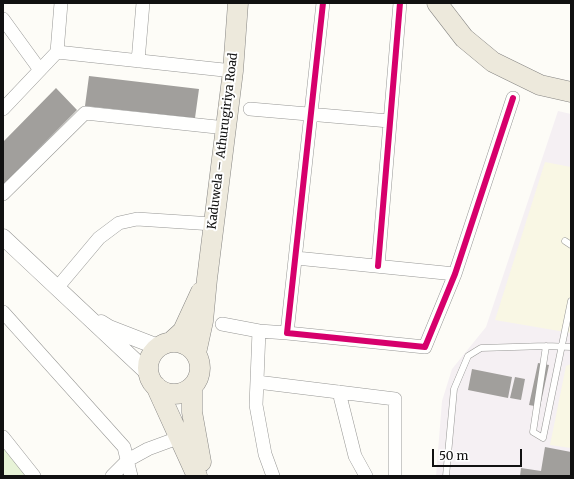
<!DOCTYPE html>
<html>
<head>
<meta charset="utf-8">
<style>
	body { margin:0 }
	#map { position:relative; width:574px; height:479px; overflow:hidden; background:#fdfcf7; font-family:Merriweather,serif }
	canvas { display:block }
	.frame { position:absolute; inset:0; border:4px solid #111; pointer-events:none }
	.scale { position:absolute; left:432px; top:449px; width:90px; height:18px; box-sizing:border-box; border:2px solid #111; border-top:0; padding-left:5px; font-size:12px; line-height:14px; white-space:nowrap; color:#111; -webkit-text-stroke:3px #fff; paint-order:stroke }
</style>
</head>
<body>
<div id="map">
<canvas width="574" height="479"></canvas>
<div class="frame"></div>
<div class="scale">50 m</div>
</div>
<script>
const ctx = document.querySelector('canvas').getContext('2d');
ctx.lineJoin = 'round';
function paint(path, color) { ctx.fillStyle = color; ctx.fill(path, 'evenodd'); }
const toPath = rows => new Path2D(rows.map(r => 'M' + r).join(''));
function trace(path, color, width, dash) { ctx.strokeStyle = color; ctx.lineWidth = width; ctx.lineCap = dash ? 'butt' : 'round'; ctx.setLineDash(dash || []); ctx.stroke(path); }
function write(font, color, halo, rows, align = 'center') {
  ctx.font = font + ' Merriweather,serif'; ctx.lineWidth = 4; ctx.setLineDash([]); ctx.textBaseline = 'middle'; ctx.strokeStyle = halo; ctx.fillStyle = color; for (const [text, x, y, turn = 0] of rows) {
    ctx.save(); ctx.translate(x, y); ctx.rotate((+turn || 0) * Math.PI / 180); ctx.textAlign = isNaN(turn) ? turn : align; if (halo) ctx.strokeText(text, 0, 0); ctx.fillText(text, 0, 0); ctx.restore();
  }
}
paint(toPath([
	[558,111,571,114,571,476,436,476,442,401,452,369,486,327]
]), '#f5f0f3');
paint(toPath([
	[545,162,571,167,571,333,495,320],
	[571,364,571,448,550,445,566,366]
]), '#f9f7e4');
paint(toPath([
	[3,438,34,476,3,476]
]), '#e7f3d7');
paint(toPath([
	[89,76,199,89,195,118,85,106],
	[56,88,77,110,3,185,3,142],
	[538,363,549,365,540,407,529,405],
	[472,369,512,377,508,398,468,390],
	[515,377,525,379,521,400,510,398],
	[545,447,571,452,571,476,520,476,521,468,541,471]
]), '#a19f9c');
const service = toPath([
	[565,241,571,245],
	[546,346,533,432,543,438,571,301],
	[446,476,454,389,468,356,481,348,546,346,571,347]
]);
const minor = toPath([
	[323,3,287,333,425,347,455,274,513,98],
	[3,19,40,70],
	[57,52,233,71],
	[138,61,143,3],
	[3,109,57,52,61,3],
	[250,109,389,121],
	[3,194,85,113,226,128],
	[296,258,455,274],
	[378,266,400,3],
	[57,288,99,238,119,223,137,219,213,224],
	[3,312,124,447,131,476],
	[222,324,259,331,287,333],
	[259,331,256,405,265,454,273,476],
	[257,382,395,399,395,476],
	[339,392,355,456,366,476],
	[3,437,34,476],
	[112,476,128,460,148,449,186,435]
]);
const tertiary = toPath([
	[3,237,149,374],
	[101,323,109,328,158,347]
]);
const primary = toPath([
	[437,3,464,38,493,62,540,85,571,92],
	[171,342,183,331,201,292],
	'148 368a26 26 0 1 1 52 0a26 26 0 1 1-52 0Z',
	[196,353,203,321,207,279,233,71,238,3],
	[156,386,197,476],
	[192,387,192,412,201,462]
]);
trace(service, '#979795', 7);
trace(minor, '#979795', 14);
trace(tertiary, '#979795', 17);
trace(primary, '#858482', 21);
trace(service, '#fffffe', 6);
trace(minor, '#fffffe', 13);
trace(tertiary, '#fffffe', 16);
trace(primary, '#ede9dc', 20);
trace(toPath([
	[323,3,287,333,425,347,455,274,513,98],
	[378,266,400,3]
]), '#d6006c', 6);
write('12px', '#111', '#fff', [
	["Kaduwela – Athurugiriya Road",223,141,-83]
]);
</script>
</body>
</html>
